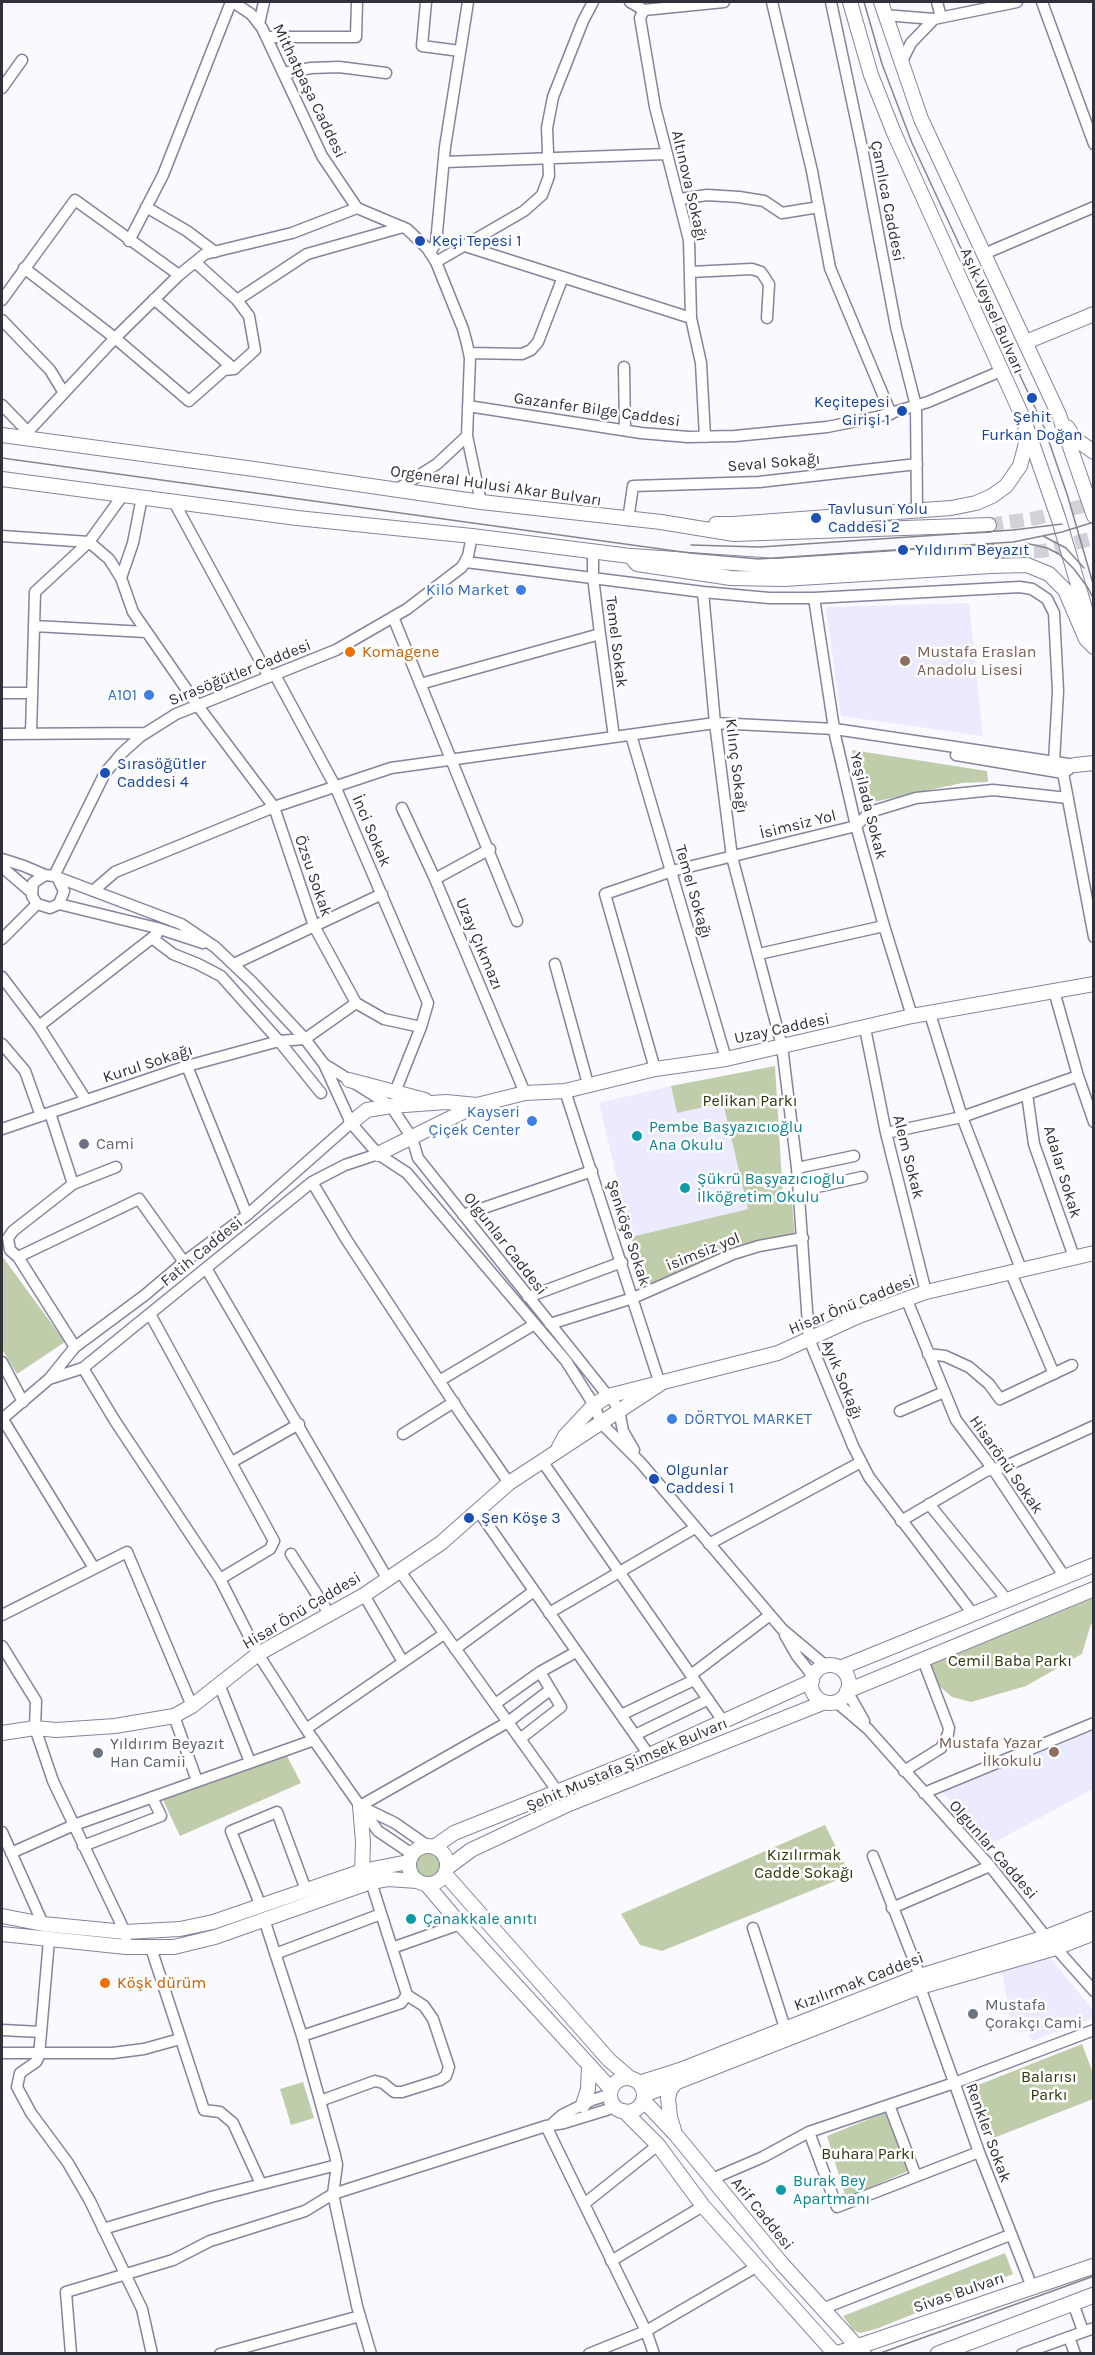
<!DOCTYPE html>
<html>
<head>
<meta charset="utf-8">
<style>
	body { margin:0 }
	#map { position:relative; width:1095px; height:2355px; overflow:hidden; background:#f9f9ff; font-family:Karla,sans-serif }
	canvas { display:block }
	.frame { position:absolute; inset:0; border:3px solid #32303b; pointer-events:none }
</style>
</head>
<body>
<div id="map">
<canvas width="1095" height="2355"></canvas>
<div class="frame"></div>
</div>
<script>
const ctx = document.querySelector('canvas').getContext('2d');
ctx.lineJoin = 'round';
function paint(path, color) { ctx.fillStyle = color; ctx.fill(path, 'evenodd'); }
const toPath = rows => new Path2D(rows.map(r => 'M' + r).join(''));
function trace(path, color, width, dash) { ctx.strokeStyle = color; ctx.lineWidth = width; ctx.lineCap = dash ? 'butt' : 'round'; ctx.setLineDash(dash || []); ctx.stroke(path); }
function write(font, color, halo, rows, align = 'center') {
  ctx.font = font + ' Karla,sans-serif'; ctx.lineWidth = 5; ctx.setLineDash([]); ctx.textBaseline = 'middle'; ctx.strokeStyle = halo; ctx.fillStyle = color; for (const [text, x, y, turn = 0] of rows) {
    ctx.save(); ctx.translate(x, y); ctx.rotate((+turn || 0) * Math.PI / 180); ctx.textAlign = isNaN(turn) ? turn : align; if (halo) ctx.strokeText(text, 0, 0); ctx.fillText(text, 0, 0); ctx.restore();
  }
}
paint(toPath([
	[969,603,983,736,841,716,826,607],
	[671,1086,677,1113,723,1102,748,1209,631,1237,599,1103],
	[1093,1719,1093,1789,993,1843,934,1784],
	[1047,1954,1093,2010,1093,2018,1032,2041,1028,2031,1021,2033,1012,2030,1002,1971]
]), '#eceaff');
paint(toPath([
	[852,750,987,771,988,782,962,783,864,804],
	[775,1066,783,1199,792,1203,795,1237,646,1289,631,1237,748,1209,723,1103,677,1113,671,1086],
	[2,1256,65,1342,17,1374,2,1349],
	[1093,1598,1093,1623,1091,1624,1082,1654,1026,1686,971,1702,952,1697,937,1684,930,1664],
	[287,1756,301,1783,180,1836,163,1800],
	[825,1825,850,1875,662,1951,640,1945,621,1914],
	'416 1865a12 12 0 1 1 24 0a12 12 0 1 1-24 0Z',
	[1082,2044,1093,2073,1093,2099,991,2139,973,2087],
	[303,2082,314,2118,291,2125,280,2089],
	[889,2111,908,2171,846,2198,827,2136],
	[1005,2253,1013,2274,876,2329,860,2333,853,2330,843,2316]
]), '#c0cdaa');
trace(toPath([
	[989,525,1037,518,1094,503],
	[992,552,1043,551,1094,538]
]), '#d1d1d8', 14, [14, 7]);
const minor = toPath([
	[233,2,251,14,262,28,322,156,357,208,407,229,427,248,436,262,463,329,467,344,470,358,467,436,481,502],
	[426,2,422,46,460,51],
	[630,2,644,10],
	[772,2,812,171,830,268,891,414],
	[831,2,862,148,896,327,916,406,917,510],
	[937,2,941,17],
	[1042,2,1094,144],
	[884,15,934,19,1017,2],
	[259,24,264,2],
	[266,37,356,37,357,2],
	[901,63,911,43,934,19],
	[283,73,311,68,339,67,386,73],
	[2,88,22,60],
	[445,162,666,154],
	[680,199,707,195,739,197,764,201,782,213,819,207],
	[146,207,187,231,215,252],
	[129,241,163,175,231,2],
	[465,246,691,318],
	[430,253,436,243,445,147,468,2],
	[984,254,1094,207],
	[195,262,237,300,307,254,403,227],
	[436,262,524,211,542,195,549,176,547,128,553,97,583,21,593,2],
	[24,268,115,338,189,401,224,370,234,369,255,350,249,316,237,300],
	[690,272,752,269,761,272,769,284,767,318],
	[154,299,234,369],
	[2,300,75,200,179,275],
	[2,320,50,370,64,393],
	[469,353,522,354,531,350,538,342,563,277],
	[624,367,625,430],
	[2,405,28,432],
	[468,406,641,433,688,437,735,436,827,427,877,417,928,402,1001,371],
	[705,437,701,363,691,318,689,240,655,107,640,18,644,10,724,2],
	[22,438,115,338,179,275,205,254,292,233,357,208],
	[396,490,437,464,467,436],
	[174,502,269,677],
	[628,520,633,486,759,482,917,464],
	[2,536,89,542,109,559,121,578,133,612,198,706,274,807,314,926,356,1003,384,1019,421,1027],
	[593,551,593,577,600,634,614,737],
	[466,562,703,592,769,598,814,598,1020,587,1032,589,1047,599,1054,613,1058,691,1054,762],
	[121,578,133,543,142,497],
	[703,592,715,723,732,857,782,1046,797,1168,809,1339,853,1446,869,1477,973,1614],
	[814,598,835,735,856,826,884,926,912,1016],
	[393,617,517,921],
	[34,626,146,632],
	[275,675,335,786,428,1003,421,1027,395,1092],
	[420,684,600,634],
	[2,693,32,693],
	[31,733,35,592,89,542,123,495],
	[2,734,145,733],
	[631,735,726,1059],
	[956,755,1063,773],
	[1069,769,1063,773,1094,937],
	[402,808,435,879,525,1093],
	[2,859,24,866,45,875],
	[2,867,31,892],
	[54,876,105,773,122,753,141,736,176,714,336,650,407,609,462,567,468,556,472,536],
	[58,879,64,891,59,904,50,908,37,904,32,896,33,883,45,875,54,876,181,924,215,947,252,982,305,1039,324,1064,351,1123,378,1154,407,1173,566,1361,594,1405,601,1423,641,1463,782,1629,826,1666],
	[435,879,490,849],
	[93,891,115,872,274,807,391,768,715,723,835,729,1075,765],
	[59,904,157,928,203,943],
	[152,938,173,954,198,964,221,976,279,1041,321,1093],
	[2,939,37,904],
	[759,954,884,926],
	[234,964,382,894],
	[555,964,588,1084],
	[2,977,39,1026,86,1100],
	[1054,991,1078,1076,1094,1122],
	[930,1014,962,1117,1021,1269],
	[39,1026,157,934],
	[865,1028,886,1133,926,1292],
	[2,1044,25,1071,41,1116],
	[324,1064,391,1106,412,1138,418,1158,608,1396,614,1402,619,1410,623,1431,634,1450],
	[187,1066,247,1215],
	[655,1069,605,894,672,871,856,826,870,812,916,798,993,790,1068,798],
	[565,1091,660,1384],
	[1027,1094,1034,1144,1074,1257],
	[50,1113,73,1184],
	[2,1129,187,1066,279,1041,305,1039,356,1003],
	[886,1133,962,1117,1078,1076],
	[797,1168,854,1156],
	[312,1182,346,1239,463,1417,509,1483],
	[799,1191,862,1177],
	[463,1215,592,1171],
	[18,1257,139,1199,184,1262],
	[206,1268,387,1578],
	[1010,1271,1054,1374],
	[528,1297,622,1262],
	[906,1298,956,1420,993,1469,1064,1576],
	[150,1314,274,1541,270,1549,220,1579],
	[550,1324,633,1298,733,1254,759,1246,803,1238],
	[75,1347,18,1257,10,1250,8,1238,13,1231,73,1184,116,1167],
	[928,1354,945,1356,969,1367,989,1384,1000,1399,1072,1365],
	[2,1362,23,1402],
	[83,1368,115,1421,220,1579,258,1654,306,1729,360,1806,508,1722,550,1690],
	[49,1379,83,1368,312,1182,345,1165,378,1154],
	[439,1381,535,1324],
	[900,1411,944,1392],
	[2,1418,94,1568],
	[2,1419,49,1379,75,1347,145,1295,184,1262,247,1215,351,1123],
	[403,1434,454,1402],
	[542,1461,723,1721],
	[232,1462,299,1424],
	[929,1504,1007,1600],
	[479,1512,649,1755],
	[901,1521,986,1471,1004,1467,1094,1426],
	[709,1544,861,1462],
	[291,1554,330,1615],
	[399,1570,558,1792],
	[364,1595,403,1662],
	[549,1613,695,1528],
	[2,1615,127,1552,192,1706],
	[785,1635,797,1656,813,1676],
	[2,1646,36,1701,35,1728,53,1781,125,1932,126,1938],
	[455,1649,534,1591],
	[691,1675,770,1615],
	[219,1684,250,1762],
	[847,1691,864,1721],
	[835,1701,868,1729,990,1866,1046,1937,1094,1991],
	[495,1704,540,1672,576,1652],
	[621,1715,694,1680],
	[174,1716,197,1781],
	[306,1729,444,1634],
	[635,1735,707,1700],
	[520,1739,561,1707,540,1672],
	[904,1771,941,1748,948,1734,949,1728,923,1660],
	[924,1793,1094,1723],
	[360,1806,395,1823,428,1846],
	[362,1809,378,1831,412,1854],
	[2,1832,43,1924],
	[83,1846,161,1816,152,1797],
	[11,1853,74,1825,314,1740],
	[873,1856,920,1976],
	[260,1904,231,1831,277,1812,306,1890],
	[892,1908,990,1866],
	[753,1928,785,2028],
	[49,1940,39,2056,36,2062,20,2073,17,2087,31,2113,68,2163,90,2201,142,2309,152,2354],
	[151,1948,204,2110,220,2112,233,2123,261,2184],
	[392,1948,460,1924],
	[275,1954,381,1914],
	[920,1987,979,2152,1032,2287],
	[2,2030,41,2032],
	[302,2036,401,2003,407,1995,371,1882],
	[2,2053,113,2053,144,2049,180,2039],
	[320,2101,375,2081,383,2083,394,2092,402,2092,440,2080,446,2076,449,2067,433,2019,424,2006,407,1995],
	[889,2105,916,2176],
	[553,2123,562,2115,592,2100,611,2094],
	[546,2126,646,2331,654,2354],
	[809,2132,837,2207,979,2152],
	[712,2179,763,2157,809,2132,954,2083,1094,2030],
	[584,2204,658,2145],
	[103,2229,211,2197,337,2165],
	[611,2261,703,2206],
	[1073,2303,1083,2331],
	[822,2309,1010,2235],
	[1069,2337,1075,2354],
	[71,2354,66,2292,173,2260,210,2241,305,2211,333,2194,337,2165,335,2155,302,2036,264,1919],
	[220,2354,360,2316],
	[371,2354,357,2306,333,2194,546,2126,564,2123,616,2107],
	[589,2354,646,2331,756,2267],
	[1022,2354,1094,2328]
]);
const major = toPath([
	[850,2,871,75,894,133,1024,420,1059,520,1091,629],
	[881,2,921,119,1059,415,1094,516],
	[1026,342,1094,314],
	[1067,427,1075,439,1094,452],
	[2,435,254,469,481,502,661,522,734,534,989,525],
	[2,479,297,518,472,536,630,556,637,564,731,578,784,579,991,566,1027,565,1049,574,1065,590,1086,639,1094,647],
	[716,524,733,524,951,508,976,503,992,496,1006,486,1020,466,1026,443,1025,431],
	[632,556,776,566,992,552],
	[1075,765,1094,763],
	[349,1080,425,1100],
	[477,1105,525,1093,565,1091,655,1069,726,1059,912,1016,1094,984],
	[351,1123,367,1110,391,1106,446,1102,477,1105,378,1154],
	[559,1447,565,1436,594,1405,608,1396,778,1353,859,1316,926,1292,1094,1253],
	'811 1684a19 19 0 1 1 38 0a19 19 0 1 1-38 0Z',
	[840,1668,1094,1565],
	[847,1691,1094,1589],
	[2,1733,35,1728,56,1730,115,1726,174,1716,192,1706,258,1654,364,1595,441,1543,509,1483,660,1384],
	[360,1806,363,1842,362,1871],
	'409 1865a19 19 0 1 1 38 0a19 19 0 1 1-38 0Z',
	[434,1847,454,1833,649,1755,812,1681],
	[447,1868,471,1850,569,1804,825,1702],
	[445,1874,609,2060,630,2078],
	[427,1885,460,1924,611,2089],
	[2,1916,43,1924,125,1932,180,1929,213,1922,362,1871,408,1862],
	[2,1934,126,1947,174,1947,215,1937,371,1882,388,1879,417,1881],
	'610 2095a17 17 0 1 1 34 0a17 17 0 1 1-34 0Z',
	[639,2083,680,2070,920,1976,1046,1937,1094,1918],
	[644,2095,920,1987,1056,1948,1094,1933],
	[643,2100,676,2135,782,2264,864,2354],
	[583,2105,588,2089,589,2066],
	[624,2111,658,2145,703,2206,835,2354],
	[674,2130,670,2117,668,2098,670,2090,677,2081]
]);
const highway = toPath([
	[836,2354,1094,2266],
	[938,2354,1094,2295]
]);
trace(minor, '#86839d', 13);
trace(major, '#86839d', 16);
trace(highway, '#86839d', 17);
trace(minor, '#fff', 10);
trace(major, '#fff', 14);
trace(highway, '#fff', 15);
trace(toPath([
	[864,2,882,64,912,143,1044,427,1067,494,1094,587],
	[2,458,690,553,759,559,1013,542,1062,532,1094,522],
	[1043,536,1066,548,1084,568],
	[1025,543,1047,548,1059,554,1074,569,1088,588,1094,600],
	[691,545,760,547,1013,530,1062,524],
	[878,2354,1094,2276]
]), '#86858e', 1.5);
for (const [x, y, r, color] of [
	[420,241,6,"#1a4fb4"],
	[1032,398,6,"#1a4fb4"],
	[902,411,6,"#1a4fb4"],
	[816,518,6,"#1a4fb4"],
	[903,550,6,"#1a4fb4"],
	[521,590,6,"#3f7fe0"],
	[350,652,6,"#e8710a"],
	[905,661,6,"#8d6e63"],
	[149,695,6,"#3f7fe0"],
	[105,773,6,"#1a4fb4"],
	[532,1121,6,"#3f7fe0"],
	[637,1136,6,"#0f9aa8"],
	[84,1144,6,"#6b7280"],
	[685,1188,6,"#0f9aa8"],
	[672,1419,6,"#3f7fe0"],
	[654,1479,6,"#1a4fb4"],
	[469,1518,6,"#1a4fb4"],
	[1054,1752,6,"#8d6e63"],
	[98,1753,6,"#6b7280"],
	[411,1919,6,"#0f9aa8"],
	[105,1983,6,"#e8710a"],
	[973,2014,6,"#6b7280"],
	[781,2190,6,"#0f9aa8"]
]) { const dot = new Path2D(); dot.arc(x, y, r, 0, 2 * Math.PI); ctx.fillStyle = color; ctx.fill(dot); trace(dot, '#fff', 2); }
write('16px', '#32303b', '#fff', [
	["Mithatpaşa Caddesi",309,91,64],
	["Altınova Sokağı",689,186,77],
	["Çamlıca Caddesi",887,201,79],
	["Aşık Veysel Bulvarı",992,311,66],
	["Gazanfer Bilge Caddesi",597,410,8],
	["Seval Sokağı",774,463,-5],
	["Orgeneral Hulusi Akar Bulvarı",496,486,8],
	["Temel Sokak",616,642,83],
	["Sırasöğütler Caddesi",240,673,-22],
	["Kılınç Sokağı",736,766,83],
	["Yeşilada Sokak",868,806,76],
	["İsimsiz Yol",798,825,-14],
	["İnci Sokak",371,831,67],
	["Özsu Sokak",313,876,71],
	["Temel Sokağı",693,892,74],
	["Uzay Çıkmazı",479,944,67],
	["Uzay Caddesi",782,1029,-12],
	["Kurul Sokağı",148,1064,-18],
	["Alem Sokak",908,1157,76],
	["Adalar Sokak",1062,1172,73],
	["Şenköşe Sokak",628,1233,72],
	["Olgunlar Caddesi",505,1244,52],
	["Fatih Caddesi",202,1252,-39],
	["isimsiz yol",703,1252,-22],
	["Hisar Önü Caddesi",852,1305,-22],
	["Ayık Sokağı",842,1380,68],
	["Hisarönü Sokak",1006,1465,55],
	["Hisar Önü Caddesi",302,1611,-31],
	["Şehit Mustafa Şimsek Bulvarı",627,1765,-23],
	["Olgunlar Caddesi",993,1850,49],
	["Kızılırmak Caddesi",859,1982,-21],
	["Renkler Sokak",988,2133,70],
	["Arif Caddesi",762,2214,51],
	["Sivas Bulvarı",959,2293,-19]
]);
write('16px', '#164399', '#fff', [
	["Keçi Tepesi 1",432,241],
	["Keçitepesi",890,402,"right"],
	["Girişi 1",890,420,"right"],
	["Şehit",1032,417,"center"],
	["Furkan Doğan",1032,435,"center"],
	["Tavlusun Yolu",828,509],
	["Caddesi 2",828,527],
	["Yıldırım Beyazıt",915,550],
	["Sırasöğütler",117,764],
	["Caddesi 4",117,782],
	["Olgunlar",666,1470],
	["Caddesi 1",666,1488],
	["Şen Köşe 3",481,1518]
], 'left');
write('16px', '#366cbe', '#fff', [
	["Kilo Market",509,590],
	["A101",137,695],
	["Kayseri",520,1112],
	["Çiçek Center",520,1130],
	["DÖRTYOL MARKET",684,1419,"left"]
], 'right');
write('16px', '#c56008', '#fff', [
	["Komagene",362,652],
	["Köşk dürüm",117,1983]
], 'left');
write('16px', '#785e54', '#fff', [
	["Mustafa Eraslan",917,652],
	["Anadolu Lisesi",917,670],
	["Mustafa Yazar",1042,1743,"right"],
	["İlkokulu",1042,1761,"right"]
], 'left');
write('16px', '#2b370f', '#fff', [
	["Pelikan Parkı",750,1101],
	["Cemil Baba Parkı",1010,1661],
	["Kızılırmak",804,1855],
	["Cadde Sokağı",804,1873],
	["Balarısı",1049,2077],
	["Parkı",1049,2095],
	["Buhara Parkı",868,2154]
]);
write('16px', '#0d838f', '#fff', [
	["Pembe Başyazıcıoğlu",649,1127],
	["Ana Okulu",649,1145],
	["Şükrü Başyazıcıoğlu",697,1179],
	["İlköğretim Okulu",697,1197],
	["Çanakkale anıtı",423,1919],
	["Burak Bey",793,2181],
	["Apartmanı",793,2199]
], 'left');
write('16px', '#5b616d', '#fff', [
	["Cami",96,1144],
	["Yıldırım Beyazıt",110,1744],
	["Han Camii",110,1762],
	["Mustafa",985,2005],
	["Çorakçı Cami",985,2023]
], 'left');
</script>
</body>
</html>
